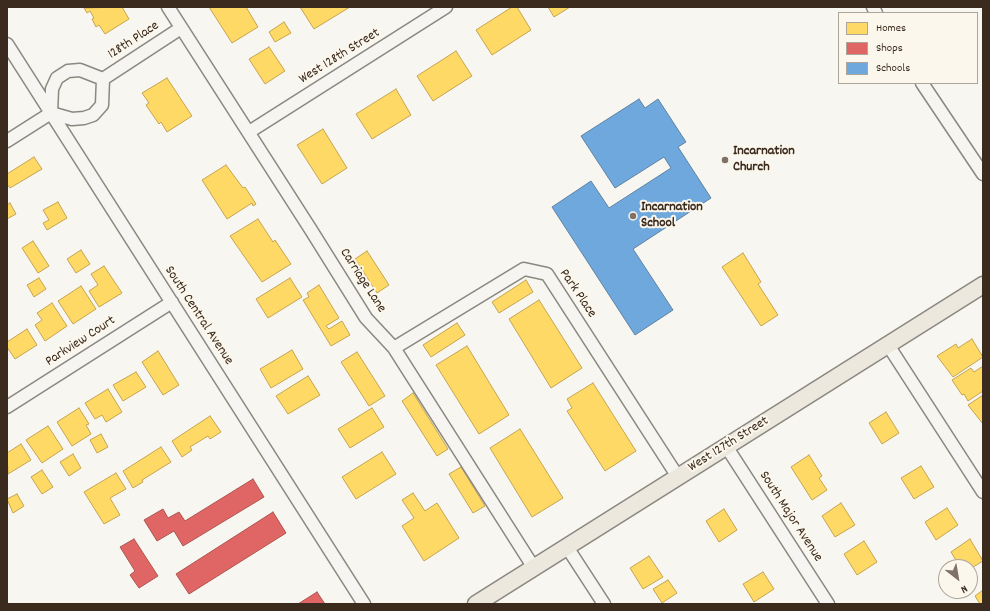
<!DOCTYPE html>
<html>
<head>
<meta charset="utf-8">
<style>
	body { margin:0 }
	#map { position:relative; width:990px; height:611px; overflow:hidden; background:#f8f6f0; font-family:Dekko,sans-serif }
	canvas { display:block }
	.frame { position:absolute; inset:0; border:8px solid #3b2a1e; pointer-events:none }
	.legend { position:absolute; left:838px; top:12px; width:140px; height:72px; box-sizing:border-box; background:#fbf7ec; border:1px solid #aea59a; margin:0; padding:5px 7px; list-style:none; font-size:12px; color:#3b2a1e }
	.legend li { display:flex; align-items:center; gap:8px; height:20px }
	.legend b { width:20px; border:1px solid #aea59a }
	.north { position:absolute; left:938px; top:559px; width:40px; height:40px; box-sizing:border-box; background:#fbf7ec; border:1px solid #aea59a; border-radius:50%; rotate:149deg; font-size:11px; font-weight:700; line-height:16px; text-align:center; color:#3b2a1e }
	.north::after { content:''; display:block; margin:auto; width:14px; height:18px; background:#7d7168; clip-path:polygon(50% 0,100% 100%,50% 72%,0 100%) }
</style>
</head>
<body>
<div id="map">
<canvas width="990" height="611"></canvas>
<div class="frame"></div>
<ul class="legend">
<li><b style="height:11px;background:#ffd966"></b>Homes</li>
<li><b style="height:11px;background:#e06666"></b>Shops</li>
<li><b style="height:11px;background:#6fa8dc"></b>Schools</li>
</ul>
<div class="north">N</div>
</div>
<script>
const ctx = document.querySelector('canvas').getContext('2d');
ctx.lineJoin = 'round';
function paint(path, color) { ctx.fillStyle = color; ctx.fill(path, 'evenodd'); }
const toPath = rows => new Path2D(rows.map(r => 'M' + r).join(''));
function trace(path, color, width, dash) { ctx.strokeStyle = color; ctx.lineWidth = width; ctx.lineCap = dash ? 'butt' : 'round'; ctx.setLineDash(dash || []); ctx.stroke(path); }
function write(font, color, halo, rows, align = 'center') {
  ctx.font = font + ' Dekko,sans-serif'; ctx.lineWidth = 4; ctx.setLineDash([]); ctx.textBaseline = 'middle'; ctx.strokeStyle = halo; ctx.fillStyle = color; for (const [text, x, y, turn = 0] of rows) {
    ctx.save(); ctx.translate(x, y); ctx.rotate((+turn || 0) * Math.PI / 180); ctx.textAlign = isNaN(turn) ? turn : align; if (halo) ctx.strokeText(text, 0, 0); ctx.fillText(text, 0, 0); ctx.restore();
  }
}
const homes = toPath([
	[122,7,129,19,105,34,99,25,96,27,92,19,94,18,90,11,87,13,84,8,122,7],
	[209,7,246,7,258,27,232,43,209,7],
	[300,7,350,7,314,29,300,7],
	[512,7,517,7,531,30,492,55,476,30,512,7],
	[548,7,570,7,554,17,548,7],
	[284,22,291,33,275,42,269,32,284,22],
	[269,47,285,71,265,84,249,59,269,47],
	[456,51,472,76,433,101,417,76,456,51],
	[167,78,192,116,167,132,161,122,159,124,150,111,146,105,149,103,142,93,167,78],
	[396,89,411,115,372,139,356,114,396,89],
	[323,129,347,168,322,184,297,145,323,129],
	[34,157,42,169,10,188,7,184,7,174,34,157],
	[226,165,243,188,245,187,256,204,253,206,252,203,227,219,202,180,226,165],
	[58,202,67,218,47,230,43,223,49,220,43,210,58,202],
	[10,203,16,214,7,219,7,205,10,203],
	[258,219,273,242,275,240,291,264,262,282,230,236,258,219],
	[33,241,49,266,38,273,22,248,33,241],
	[81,250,90,264,76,273,67,259,81,250],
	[367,251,389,285,377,293,355,259,367,251],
	[743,253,761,282,758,284,778,315,761,326,722,267,743,253],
	[104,266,122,293,99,307,89,291,98,285,91,274,104,266],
	[39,278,46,289,34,297,27,285,39,278],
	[290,278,302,297,268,318,256,299,290,278],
	[526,280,533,292,499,313,492,302,526,280],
	[319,285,339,318,326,326,329,329,342,321,350,335,331,346,303,300,309,297,307,293,319,285],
	[81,286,96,309,73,324,58,301,81,286],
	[539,300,582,368,551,388,509,319,539,300],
	[52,303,67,326,45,341,35,325,42,320,37,313,52,303],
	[457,323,465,335,431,357,423,345,457,323],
	[27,329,37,345,15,359,7,347,7,342,27,329],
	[972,339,983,357,953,377,937,356,956,344,958,348,972,339],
	[467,346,509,415,479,434,436,365,467,346],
	[292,350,303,369,271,388,260,369,292,350],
	[158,351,179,385,163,395,142,362,158,351],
	[357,352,385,396,369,406,341,362,357,352],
	[983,366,983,391,968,401,964,394,962,395,952,380,971,368,974,372,983,366],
	[136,372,146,387,123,401,113,385,136,372],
	[308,376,320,395,288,414,276,396,308,376],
	[593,383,636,451,605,471,567,411,572,408,567,399,593,383],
	[108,389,122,412,106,422,102,415,95,419,85,403,108,389],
	[413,393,448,449,437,456,402,401,413,393],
	[983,395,983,424,968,405,983,395],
	[79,408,89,424,86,425,91,434,72,446,57,422,79,408],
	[372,408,384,427,350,448,338,429,372,408],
	[886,412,899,433,882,444,869,423,886,412],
	[210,416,221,432,210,439,208,436,190,447,192,450,182,457,172,441,210,416],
	[48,426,63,449,42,463,26,440,48,426],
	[520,429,563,498,532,517,490,448,520,429],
	[101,434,108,447,97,453,90,440,101,434],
	[21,444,31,460,8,474,7,453,21,444],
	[161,447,171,462,142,480,143,482,133,488,123,471,161,447],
	[382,452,396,474,356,499,342,477,382,452],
	[73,454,81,468,69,476,60,462,73,454],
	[809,455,822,476,819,478,827,490,812,500,791,467,809,455],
	[921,466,934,487,914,499,901,478,921,466],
	[461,467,485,506,473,513,449,474,461,467],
	[42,470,53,487,42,494,31,477,42,470],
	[116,473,126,489,110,498,120,515,104,524,84,492,116,473],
	[413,493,425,511,437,503,459,538,424,561,402,526,414,518,402,500,413,493],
	[17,494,24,506,13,513,7,499,17,494],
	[841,503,855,525,835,537,822,516,841,503],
	[947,508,958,525,936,540,925,522,947,508],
	[724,509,737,530,719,542,706,521,724,509],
	[970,539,983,561,970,569,970,567,960,567,951,552,970,539],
	[864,541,877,562,857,575,844,554,864,541],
	[649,556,663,577,643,589,630,568,649,556],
	[763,572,774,589,754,602,743,584,763,572],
	[668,580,677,593,662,603,653,589,668,580],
	[983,590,983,604,980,604,975,596,983,590]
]);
paint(homes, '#ffd966');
trace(homes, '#c4a450', 1);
const shops = toPath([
	[253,479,264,497,183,546,174,531,157,541,144,520,163,509,168,518,179,512,185,521,253,479],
	[273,512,286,533,189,594,176,574,273,512],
	[134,539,158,576,139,588,130,575,135,571,120,547,134,539],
	[317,592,325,604,298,604,317,592]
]);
paint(shops, '#e06666');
trace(shops, '#ae5450', 1);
const schools = toPath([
	[639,99,645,108,658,99,686,142,678,147,711,198,633,249,673,310,635,335,552,207,591,181,609,208,671,168,664,157,615,188,581,136,639,99]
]);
paint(schools, '#6fa8dc');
trace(schools, '#5f82a3', 1);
const minor = toPath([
	[168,7,311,230,366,318,394,348,534,568],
	[873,7,876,13],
	[7,44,364,604],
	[103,79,181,28],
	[922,83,983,174],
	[51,113,52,89,57,78,68,71,80,70,103,79],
	[249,132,446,7],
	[7,141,51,113,72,119,84,118,93,115,102,105,103,79],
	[888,345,983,492],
	[394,348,524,269,547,274,678,477],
	[7,407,172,302],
	[726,446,828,604],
	[567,547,604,604]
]);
const major = toPath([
	[476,604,983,285]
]);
trace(minor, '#8b8781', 15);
trace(major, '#8b8781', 19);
trace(minor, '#f6f5f1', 12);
trace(major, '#ede8dd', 16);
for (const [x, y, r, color] of [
	[725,160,4,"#7d7168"],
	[633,216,4,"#7d7168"]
]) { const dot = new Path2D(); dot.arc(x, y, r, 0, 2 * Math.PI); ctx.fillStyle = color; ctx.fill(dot); trace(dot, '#fbf7ec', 1.5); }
write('14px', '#3b2a1e', '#fbf7ec', [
	["128th Place",134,41,-33],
	["West 128th Street",340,57,-32],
	["Carriage Lane",362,281,57],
	["Park Place",577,294,56],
	["South Central Avenue",198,316,57],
	["Parkview Court",81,342,-33],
	["West 127th Street",729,445,-32],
	["South Major Avenue",790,517,57]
]);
write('bold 14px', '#3b2a1e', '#fbf7ec', [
	["Incarnation",733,152],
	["Church",733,168],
	["Incarnation",641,208],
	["School",641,224]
], 'left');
</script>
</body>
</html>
